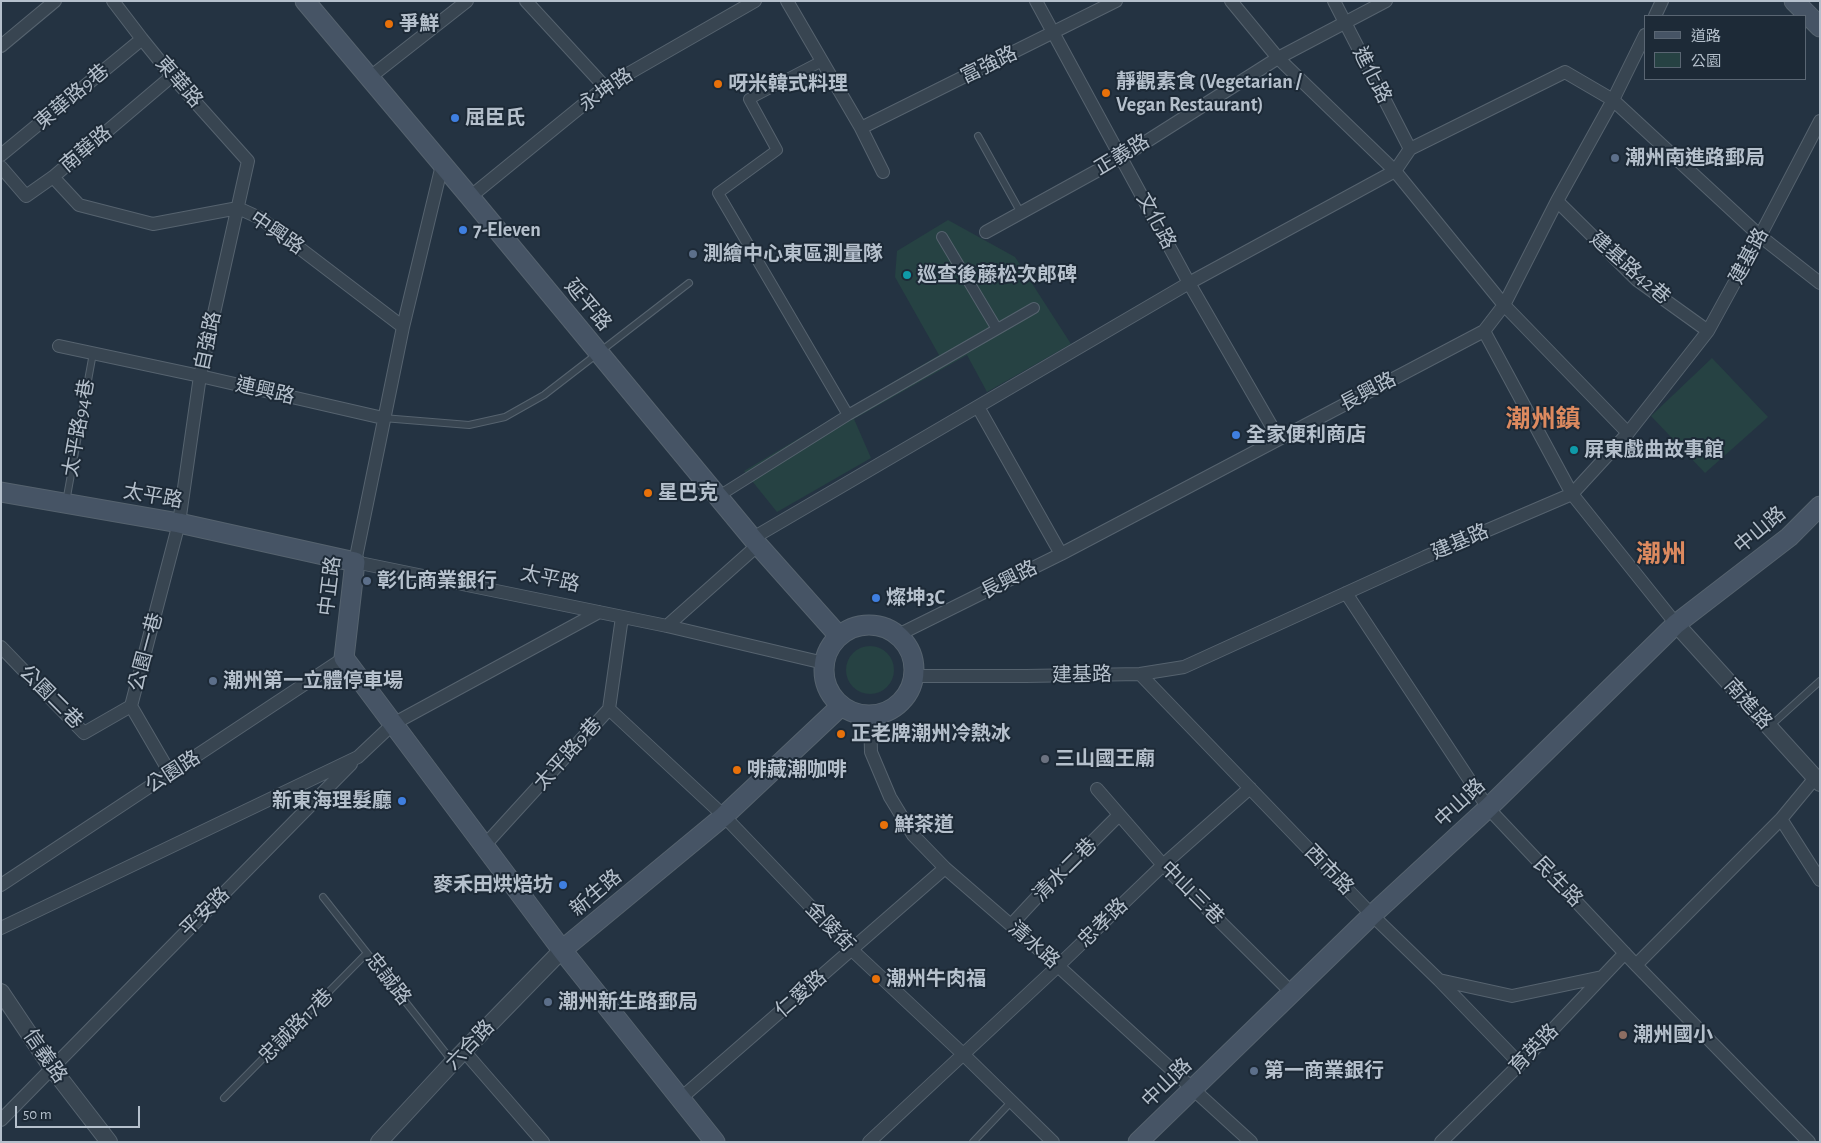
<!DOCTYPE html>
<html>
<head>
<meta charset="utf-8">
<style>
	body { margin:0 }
	#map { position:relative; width:1821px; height:1143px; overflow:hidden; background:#243342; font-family:"Alegreya Sans","Noto Sans TC",sans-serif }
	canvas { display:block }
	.frame { position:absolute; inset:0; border:2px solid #b5c0cc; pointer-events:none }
	.legend { position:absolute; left:1644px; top:15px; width:162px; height:65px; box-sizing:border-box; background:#1d2a37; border:1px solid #5a6673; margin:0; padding:6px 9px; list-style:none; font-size:15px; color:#b5c0cc }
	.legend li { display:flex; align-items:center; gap:10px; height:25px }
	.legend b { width:25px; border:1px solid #5a6673 }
	.scale { position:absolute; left:15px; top:1106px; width:125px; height:22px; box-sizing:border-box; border:2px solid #b5c0cc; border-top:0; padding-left:6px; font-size:15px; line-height:18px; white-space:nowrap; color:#b5c0cc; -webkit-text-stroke:4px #1d2a37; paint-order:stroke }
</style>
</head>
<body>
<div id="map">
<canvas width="1821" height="1143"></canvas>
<div class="frame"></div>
<ul class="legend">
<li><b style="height:6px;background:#465465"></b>道路</li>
<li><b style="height:14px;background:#264243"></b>公園</li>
</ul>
<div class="scale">50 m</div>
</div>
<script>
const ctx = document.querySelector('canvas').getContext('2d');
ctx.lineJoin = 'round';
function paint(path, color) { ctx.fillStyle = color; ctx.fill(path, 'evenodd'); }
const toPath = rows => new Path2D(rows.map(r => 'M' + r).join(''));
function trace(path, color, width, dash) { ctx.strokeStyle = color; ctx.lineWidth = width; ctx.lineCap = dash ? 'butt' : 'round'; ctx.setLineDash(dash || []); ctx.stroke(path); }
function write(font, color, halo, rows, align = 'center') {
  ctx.font = font + ' "Alegreya Sans","Noto Sans TC",sans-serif'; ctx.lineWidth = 4; ctx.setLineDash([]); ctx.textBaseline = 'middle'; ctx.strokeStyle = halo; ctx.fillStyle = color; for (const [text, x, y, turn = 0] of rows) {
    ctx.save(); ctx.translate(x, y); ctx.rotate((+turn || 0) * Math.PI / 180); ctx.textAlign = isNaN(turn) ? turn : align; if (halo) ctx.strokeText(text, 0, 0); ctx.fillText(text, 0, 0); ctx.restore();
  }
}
paint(toPath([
	[948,220,1015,257,1071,344,987,392,967,355,854,419,871,458,777,512,744,471,939,355,895,277,897,251],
	[1712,358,1768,417,1705,473,1651,416],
	'846 670a24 24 0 1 1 48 0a24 24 0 1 1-48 0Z'
]), '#264243');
const service = toPath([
	[978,136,1021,213],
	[383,418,469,425,505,417,544,395,689,283],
	[66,502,93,353],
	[1770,726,1820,681],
	[323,897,452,1061],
	[224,1098,367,953],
	[973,1142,1011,1102]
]);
const pedestrian = toPath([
	[942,237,997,329],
	[848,415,1034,308],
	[719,496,848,415,718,193,777,150,749,99,822,61]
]);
const minor = toPath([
	[113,1,142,39,172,76,248,161,200,376,179,523,131,706,170,773],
	[526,1,605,87],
	[787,1,861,128,883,172],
	[1036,1,1189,283,1279,439],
	[1231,1,1278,58,1395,171,1504,305,1628,433],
	[1334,1,1410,149],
	[1655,16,1662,1],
	[1,46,55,1],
	[369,78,467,1],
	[861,128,1116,1],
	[1,155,142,39],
	[442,165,403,327,355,562,667,626,824,663],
	[1,167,26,196,53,177,172,76],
	[53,177,79,205,153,224,238,208,260,218,403,327],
	[470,197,605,87,755,1],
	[1557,201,1637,280,1708,331],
	[986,232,1122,157,1278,58,1386,1],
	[1484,331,1572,494,1676,624],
	[59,346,200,376,383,418],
	[978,407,1061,554],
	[753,538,1189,283,1395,171,1410,149,1565,72,1613,100,1760,236,1820,283],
	[1346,593,1488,808,1636,965,1809,1142],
	[667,626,758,545],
	[898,635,1061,554,1484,331,1504,305,1557,201,1613,100,1645,35],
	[1,647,84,733,131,706],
	[1140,674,1372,915,1439,980,1520,1064],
	[915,676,1026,676,1140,674,1184,667,1425,557,1572,494,1628,433,1708,331,1760,236,1820,121],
	[609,709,724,816,852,950,964,1055,1053,1142],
	[870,716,871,752,890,797,913,835,945,868,1058,966,1251,1142],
	[1097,789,1163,865,1292,993],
	[1781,819,1820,880],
	[484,846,609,709,622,617],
	[1,885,344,658],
	[1011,925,1038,896,1119,815],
	[1,928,358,757,393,724,599,612],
	[1636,965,1781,819,1815,778],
	[1439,980,1512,996,1602,977],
	[464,1051,543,1142],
	[680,1099,945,868],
	[1,1120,351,764],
	[869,1142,1058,966,1163,865,1250,788],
	[1441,1142,1520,1064,1625,953]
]);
const tertiary = toPath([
	[1676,624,1820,783],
	[1,992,52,1068,109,1142],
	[379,1142,453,1062,562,950]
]);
const secondary = toPath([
	[305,1,470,197,758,545,839,636],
	[1794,1,1820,27],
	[1,492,179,523,355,562,344,658,562,950,715,1142],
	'824 670a45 45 0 1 1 90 0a45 45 0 1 1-90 0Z',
	[562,950,724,816,841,706],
	[1138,1142,1372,915,1488,808,1676,624,1789,537,1820,506]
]);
trace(service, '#56636f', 8);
trace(pedestrian, '#56636f', 12);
trace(minor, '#56636f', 14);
trace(tertiary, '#56636f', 18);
trace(secondary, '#56636f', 21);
trace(service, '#384551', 6);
trace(pedestrian, '#384551', 10);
trace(minor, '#384551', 12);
trace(tertiary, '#384551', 16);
trace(secondary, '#465465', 19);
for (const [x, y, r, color] of [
	[389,24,5,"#e8710a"],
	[718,84,5,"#e8710a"],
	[1106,93,5,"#e8710a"],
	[455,118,5,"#3f7fe0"],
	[1615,158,5,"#5c6f8a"],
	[463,230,5,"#3f7fe0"],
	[693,254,5,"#5c6f8a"],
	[907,275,5,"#0f9aa8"],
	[1236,435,5,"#3f7fe0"],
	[1574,450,5,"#0f9aa8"],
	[648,493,5,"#e8710a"],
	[367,581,5,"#5c6f8a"],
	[876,598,5,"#3f7fe0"],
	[213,681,5,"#5c6f8a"],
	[841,734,5,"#e8710a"],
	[1045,759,5,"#6b7280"],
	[737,770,5,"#e8710a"],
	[402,801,5,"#3f7fe0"],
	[884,825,5,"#e8710a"],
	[563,885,5,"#3f7fe0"],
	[876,979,5,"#e8710a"],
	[548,1002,5,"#5c6f8a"],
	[1623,1035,5,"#8d6e63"],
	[1254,1071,5,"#5c6f8a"]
]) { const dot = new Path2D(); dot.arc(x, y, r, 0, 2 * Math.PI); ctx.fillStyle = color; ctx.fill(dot); trace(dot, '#1d2a37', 2); }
write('bold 20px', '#b5c0cc', '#1d2a37', [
	["爭鮮",399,24],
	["靜觀素食 (Vegetarian /",1116,82],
	["Vegan Restaurant)",1116,105],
	["呀米韓式料理",728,84],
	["屈臣氏",465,118],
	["潮州南進路郵局",1625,158],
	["7-Eleven",473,230],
	["測繪中心東區測量隊",703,254],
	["巡查後藤松次郎碑",917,275],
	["全家便利商店",1246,435],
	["屏東戲曲故事館",1584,450],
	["星巴克",658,493],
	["彰化商業銀行",377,581],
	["燦坤3C",886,598],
	["潮州第一立體停車場",223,681],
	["正老牌潮州冷熱冰",851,734],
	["三山國王廟",1055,759],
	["啡藏潮咖啡",747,770],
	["新東海理髮廳",392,801,"right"],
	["鮮茶道",894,825],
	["麥禾田烘焙坊",553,885,"right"],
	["潮州牛肉福",886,979],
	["潮州新生路郵局",558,1002],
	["潮州國小",1633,1035],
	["第一商業銀行",1264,1071]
], 'left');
write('20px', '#b5c0cc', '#1d2a37', [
	["富強路",989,65,-26],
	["進化路",1372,75,63],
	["東華路",179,82,49],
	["永坤路",606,90,-35],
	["東華路9巷",72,97,-40],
	["南華路",86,149,-40],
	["正義路",1122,155,-31],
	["文化路",1156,221,62],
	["中興路",277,233,34],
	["建基路",1749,256,-62],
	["建基路42巷",1630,268,41],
	["延平路",588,305,50],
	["自強路",208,341,-78],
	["連興路",265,391,13],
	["長興路",1368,392,-28],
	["太平路94巷",79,428,-80],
	["太平路",153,496,10],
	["中山路",1760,530,-40],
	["建基路",1460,542,-23],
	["太平路",550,579,12],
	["長興路",1009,580,-27],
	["中正路",330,586,-83],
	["公園一巷",146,652,-75],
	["建基路",1082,675,-1],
	["公園二巷",51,697,45],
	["南進路",1748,704,48],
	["太平路9巷",568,754,-48],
	["公園路",173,772,-33],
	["中山路",1460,803,-43],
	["清水二巷",1065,870,-45],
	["西市路",1329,870,46],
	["民生路",1558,882,46],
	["新生路",596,893,-40],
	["中山三巷",1192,893,45],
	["平安路",205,912,-45],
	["忠孝路",1103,923,-44],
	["金陵街",830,927,46],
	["清水路",1034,945,41],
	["忠誠路",388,979,52],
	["仁愛路",801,994,-41],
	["忠誠路17巷",296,1026,-45],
	["六合路",470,1045,-46],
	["育英路",1534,1049,-46],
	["信義路",45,1056,55],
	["中山路",1167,1083,-44]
]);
write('bold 25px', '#dd8a5f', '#1d2a37', [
	["潮州鎮",1543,419],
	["潮州",1661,554]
]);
</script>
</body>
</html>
